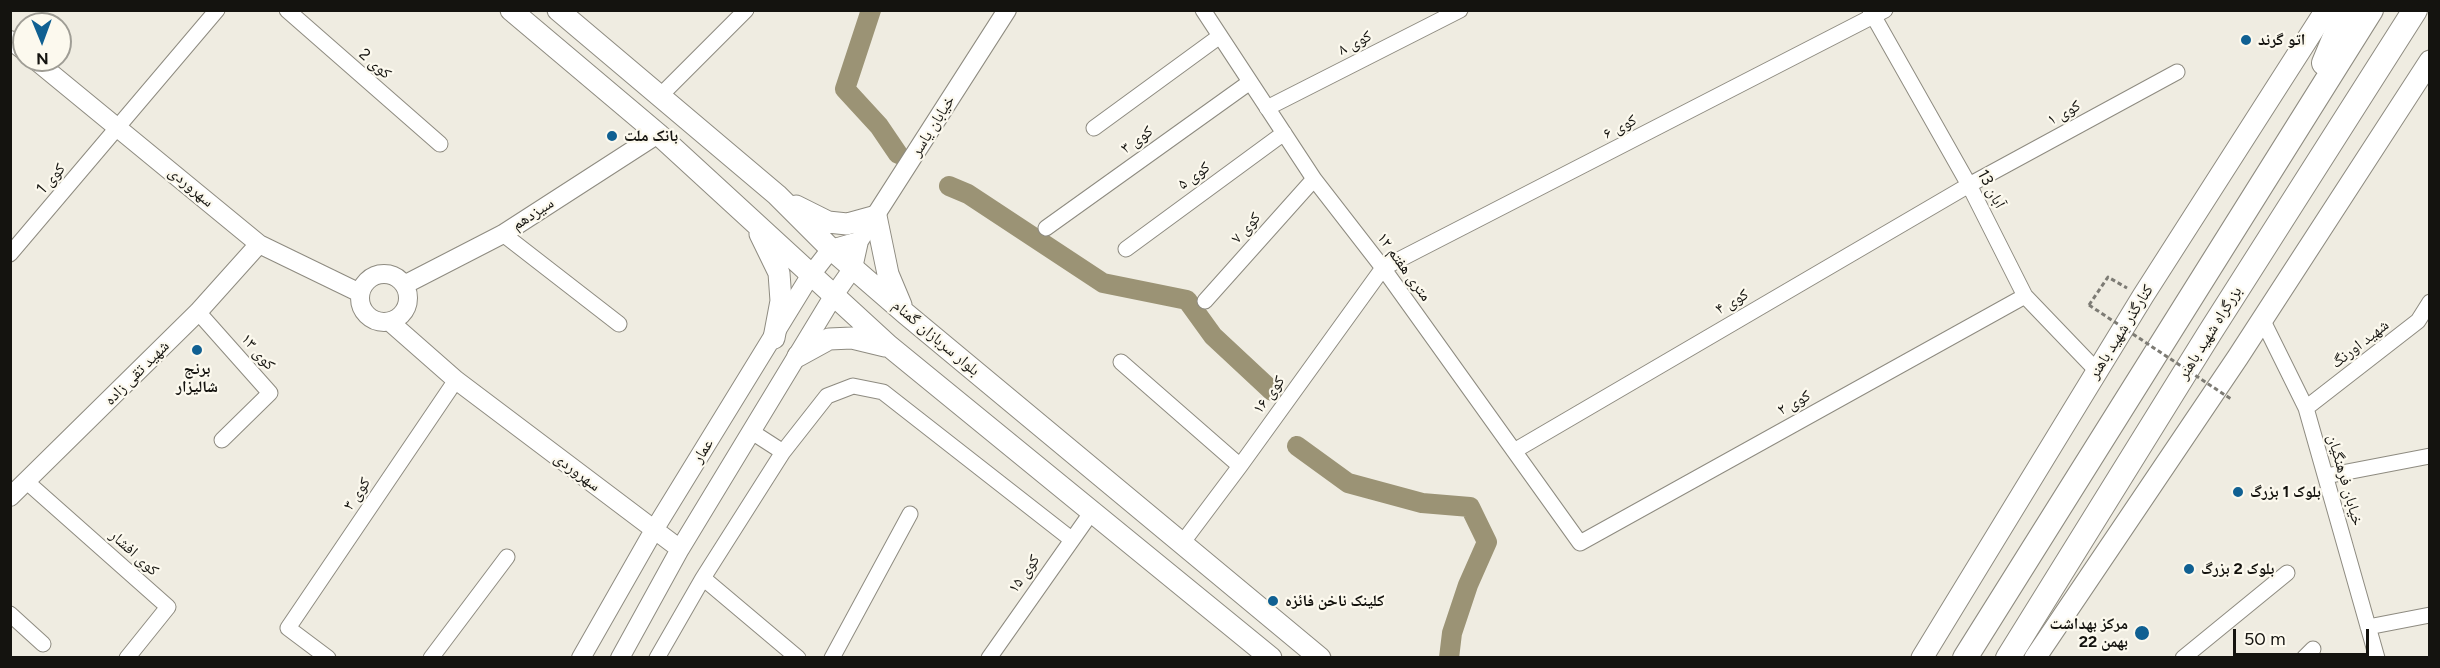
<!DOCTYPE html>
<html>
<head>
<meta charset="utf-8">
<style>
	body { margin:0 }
	#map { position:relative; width:2440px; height:668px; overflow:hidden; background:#efece1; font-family:Figtree,sans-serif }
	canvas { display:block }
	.frame { position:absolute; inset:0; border:12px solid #14130f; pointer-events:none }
	.north { position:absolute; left:12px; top:12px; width:60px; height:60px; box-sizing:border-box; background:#fcf9ee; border:2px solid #9f9d95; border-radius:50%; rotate:179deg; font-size:16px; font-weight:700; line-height:24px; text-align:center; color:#14130f }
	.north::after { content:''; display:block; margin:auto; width:21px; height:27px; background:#106092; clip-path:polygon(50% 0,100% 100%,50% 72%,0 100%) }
	.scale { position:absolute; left:2233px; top:629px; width:136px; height:27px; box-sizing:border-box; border:3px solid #14130f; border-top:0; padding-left:8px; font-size:18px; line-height:21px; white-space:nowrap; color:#14130f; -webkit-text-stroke:4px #fcf9ee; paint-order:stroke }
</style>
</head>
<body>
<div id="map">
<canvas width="2440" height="668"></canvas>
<div class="frame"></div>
<div class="north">N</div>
<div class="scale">50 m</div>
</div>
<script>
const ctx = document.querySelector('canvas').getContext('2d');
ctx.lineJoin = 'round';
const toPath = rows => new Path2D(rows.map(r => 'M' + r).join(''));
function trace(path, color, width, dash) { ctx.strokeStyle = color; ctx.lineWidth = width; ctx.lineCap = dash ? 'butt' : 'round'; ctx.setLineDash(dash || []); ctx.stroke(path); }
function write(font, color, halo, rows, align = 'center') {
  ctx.font = font + ' Figtree,"Noto Naskh Arabic",sans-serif'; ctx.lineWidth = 4.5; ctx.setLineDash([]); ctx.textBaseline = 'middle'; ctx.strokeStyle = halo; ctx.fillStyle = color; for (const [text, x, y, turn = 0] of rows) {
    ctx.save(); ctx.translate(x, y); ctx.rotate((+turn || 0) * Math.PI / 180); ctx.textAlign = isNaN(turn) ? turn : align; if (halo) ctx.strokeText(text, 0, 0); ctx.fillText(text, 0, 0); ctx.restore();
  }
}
trace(toPath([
	[871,10,845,89,879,126,898,154],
	[949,186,968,194,1103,283,1187,300,1213,336,1272,391],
	[1297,446,1348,483,1422,503,1470,507,1487,542,1468,585,1452,633,1449,658]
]), '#9b9375', 20);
const minor = toPath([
	[287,10,440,144],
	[1203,10,1314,179,1383,268,1580,543,2025,296],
	[1870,10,1969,185,2025,296,2097,371],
	[661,95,746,10],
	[1267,108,1460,10],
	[1094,128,1220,36],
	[1046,228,1250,82],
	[503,234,619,324],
	[1126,249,1284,133],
	[10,254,217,10],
	[1205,301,1314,179],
	[198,312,270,393,222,440],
	[2262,319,2306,408,2377,658],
	[1121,362,1240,466],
	[2306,408,2418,321,2430,302],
	[752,432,783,452],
	[1514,451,1969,185,2177,72],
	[2326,476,2430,456],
	[27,482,168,607,127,658],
	[1183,542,1240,466,1383,268,1885,10],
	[703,578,798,658],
	[10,614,43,644],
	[2368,627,2430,615],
	[328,658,288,628,456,380],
	[431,658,507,557],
	[657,658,703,578,783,452,827,396,853,386,883,392,1071,539],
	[832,658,910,514],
	[989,658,1091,513],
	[2183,658,2287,573],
	[2304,658,2313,649]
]);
const tertiary = toPath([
	[10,40,24,51],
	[35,60,259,244,360,293],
	'360 298a24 24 0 1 1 48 0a24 24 0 1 1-48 0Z',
	[404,285,503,234,658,134],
	[390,322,456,380,680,549],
	[10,497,198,312,259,244],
	[581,658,654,530,810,276,831,249,859,241],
	[620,658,680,549,834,295,853,268,859,241,1007,10]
]);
const secondary = toPath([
	[511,10,658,134,889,346,1271,658],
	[558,10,777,195,831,249,906,314,1320,658],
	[796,206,828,222,847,224,876,216,888,274,901,305],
	[760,234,779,273,781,301,774,338],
	[798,356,829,339,852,338,885,346],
	[1922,658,2143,296,2326,10],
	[2035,658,2238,357,2430,61]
]);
const trunk = toPath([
	[2324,63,2346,10],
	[1965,658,2371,10],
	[2008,658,2209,334,2415,10]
]);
trace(minor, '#8e8b80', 17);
trace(tertiary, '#8e8b80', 20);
trace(secondary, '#8e8b80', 23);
trace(trunk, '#8e8b80', 26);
trace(toPath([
	[2089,305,2108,277,2127,288]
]), '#7d7b74', 3, [4.5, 3]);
trace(minor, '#fff', 15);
trace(tertiary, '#fff', 18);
trace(secondary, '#fff', 21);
trace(trunk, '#fff', 24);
trace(toPath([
	[2089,305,2231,399]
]), '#7d7b74', 3, [4.5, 3]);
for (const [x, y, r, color] of [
	[2246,40,6,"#106092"],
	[612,136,6,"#106092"],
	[197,350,6,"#106092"],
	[2238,492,6,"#106092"],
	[2189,569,6,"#106092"],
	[1273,601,6,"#106092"],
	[2142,633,8,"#106092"]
]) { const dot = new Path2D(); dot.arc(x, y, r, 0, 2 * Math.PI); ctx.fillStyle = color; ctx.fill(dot); trace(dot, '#fcf9ee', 2); }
write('bold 16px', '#14130f', '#fcf9ee', [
	["اتو گرند",2258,40],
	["بانک ملت",624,136],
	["برنج",197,369,"center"],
	["شالیزار",197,387,"center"],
	["بلوک 1 بزرگ",2250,492],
	["بلوک 2 بزرگ",2201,569],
	["کلینک ناخن فائزه",1285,601],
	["مرکز بهداشت",2128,624,"right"],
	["22 بهمن",2128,642,"right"]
], 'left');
write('16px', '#14130f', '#fcf9ee', [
	["کوی ۸",1355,43,-27],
	["کوی 2",375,64,41],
	["کوی ۱",2064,113,-29],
	["خیابان یاسر",933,126,-58],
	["کوی ۶",1620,127,-27],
	["کوی ۳",1137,140,-36],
	["کوی ۵",1194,176,-36],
	["کوی 1",51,179,-49],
	["سهروردی",191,187,40],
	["13 آبان",1991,189,62],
	["سیزدهم",533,214,-33],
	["کوی ۷",1246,228,-48],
	["۱۲ متری هفتم",1404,267,54],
	["کوی ۴",1732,302,-30],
	["کنارگذر شهید باهنر",2121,332,-58],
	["بزرگراه شهید باهنر",2210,333,-58],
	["بلوار سربازان گمنام",936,338,40],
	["شهید اورنگ",2360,344,-38],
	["کوی ۱۳",258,352,49],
	["شهید تقی زاده",137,373,-45],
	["کوی ۱۶",1269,395,-54],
	["کوی ۲",1794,403,-29],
	["عمار",703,451,-58],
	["سهروردی",577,472,37],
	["خیابان فرهنگیان",2345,480,74],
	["کوی ۳",357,494,-56],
	["کوی افشار",134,553,42],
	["کوی ۱۵",1024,574,-55]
]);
</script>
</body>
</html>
